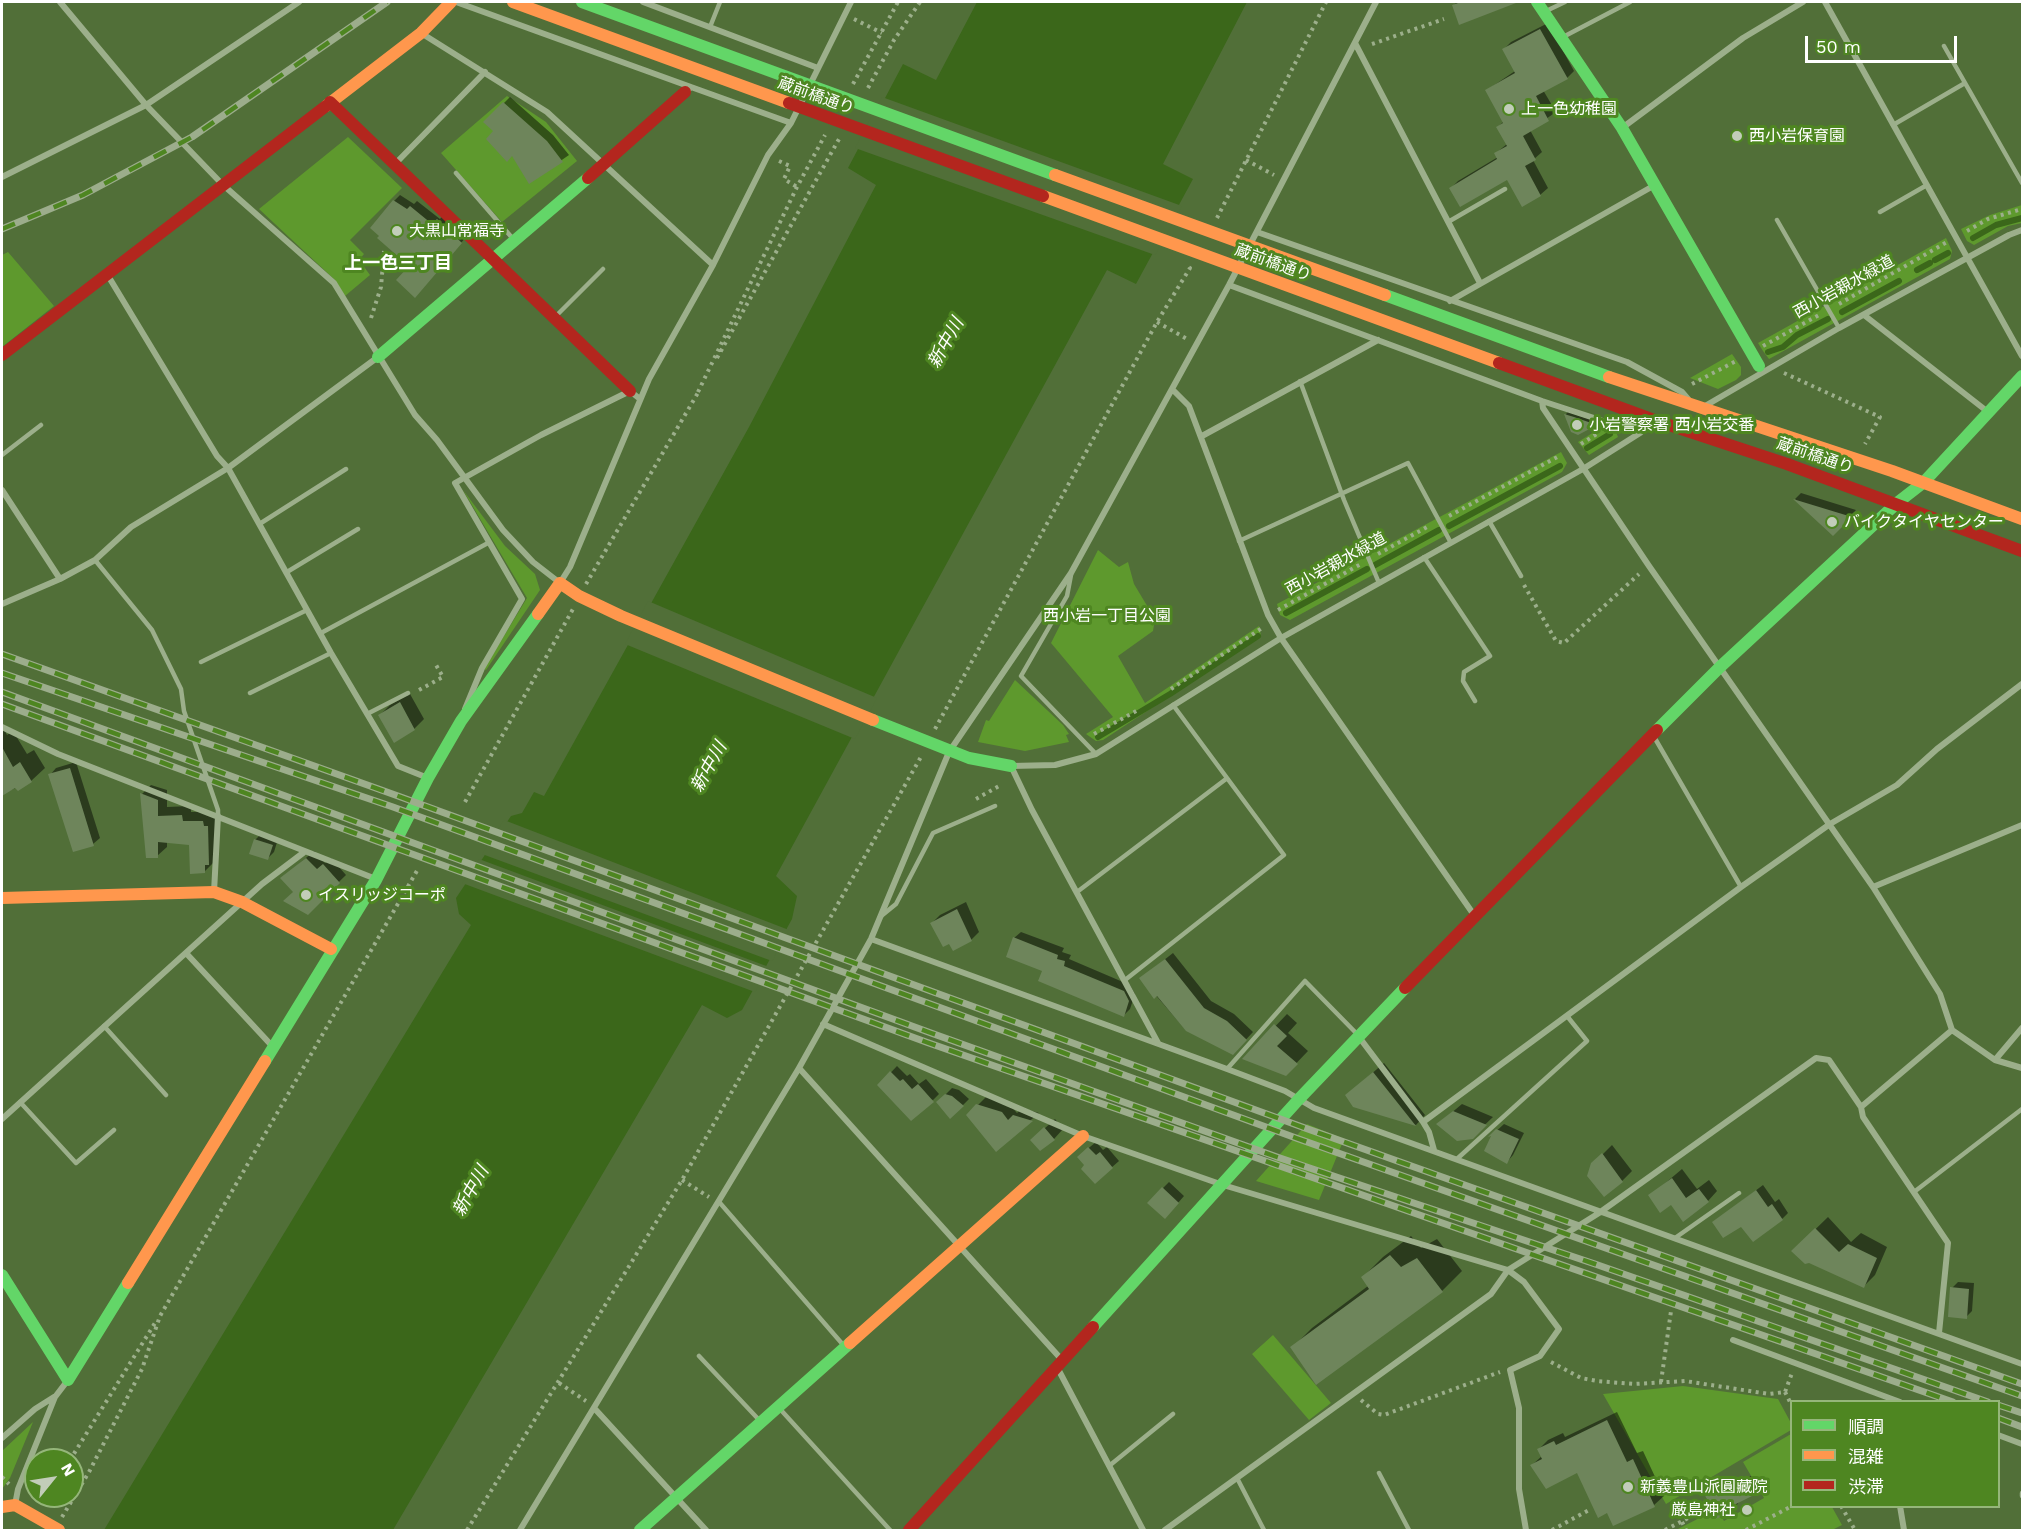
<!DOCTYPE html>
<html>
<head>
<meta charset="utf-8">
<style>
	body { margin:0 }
	#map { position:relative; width:2024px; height:1532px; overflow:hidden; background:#516f38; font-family:"Work Sans","Noto Sans JP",sans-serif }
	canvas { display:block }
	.frame { position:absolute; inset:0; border:3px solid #fff; pointer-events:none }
	.legend { position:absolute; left:1790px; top:1400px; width:210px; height:108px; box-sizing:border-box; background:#4e8621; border:2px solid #95b67a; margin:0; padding:8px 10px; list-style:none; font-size:18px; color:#fff }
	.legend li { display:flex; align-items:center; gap:12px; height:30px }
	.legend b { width:30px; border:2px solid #95b67a }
	.north { position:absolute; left:24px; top:1448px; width:60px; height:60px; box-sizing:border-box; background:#4e8621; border:2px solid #95b67a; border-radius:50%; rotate:60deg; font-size:16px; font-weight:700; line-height:24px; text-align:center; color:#fff }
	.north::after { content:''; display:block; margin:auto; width:21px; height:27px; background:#c2cdb9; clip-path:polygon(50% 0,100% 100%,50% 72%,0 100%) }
	.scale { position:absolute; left:1805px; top:36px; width:152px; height:27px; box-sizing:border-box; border:3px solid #fff; border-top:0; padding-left:8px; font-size:18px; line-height:21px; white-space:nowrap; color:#fff; -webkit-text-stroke:4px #4e8621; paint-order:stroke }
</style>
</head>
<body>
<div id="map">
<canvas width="2024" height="1532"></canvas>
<div class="frame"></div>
<ul class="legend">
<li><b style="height:8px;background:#63d668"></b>順調</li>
<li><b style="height:8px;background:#ff974d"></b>混雑</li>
<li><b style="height:8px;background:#b3261e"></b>渋滞</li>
</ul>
<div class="north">N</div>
<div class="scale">50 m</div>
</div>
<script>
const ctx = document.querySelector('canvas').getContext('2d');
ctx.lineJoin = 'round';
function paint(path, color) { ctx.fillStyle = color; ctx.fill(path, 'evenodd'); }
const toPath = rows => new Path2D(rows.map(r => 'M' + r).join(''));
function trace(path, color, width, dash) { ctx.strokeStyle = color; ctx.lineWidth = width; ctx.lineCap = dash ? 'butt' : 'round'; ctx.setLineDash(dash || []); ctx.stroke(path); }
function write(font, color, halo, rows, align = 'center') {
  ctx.font = font + ' "Work Sans","Noto Sans JP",sans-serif'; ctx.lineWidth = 6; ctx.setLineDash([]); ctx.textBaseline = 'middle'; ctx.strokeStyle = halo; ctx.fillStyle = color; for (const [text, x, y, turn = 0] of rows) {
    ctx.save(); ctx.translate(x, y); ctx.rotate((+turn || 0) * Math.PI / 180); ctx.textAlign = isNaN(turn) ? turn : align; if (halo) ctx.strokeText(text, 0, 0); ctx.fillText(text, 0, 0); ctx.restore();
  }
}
paint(toPath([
	[507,96,546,122,577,161,502,222,441,153],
	[348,137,402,188,350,240,364,254,359,260,370,275,345,296,335,280,259,209],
	[2022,205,2022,223,2008,226,1974,245,1967,241,1961,229,1990,215],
	[1946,238,1952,251,1950,259,1769,359,1763,351,1758,343],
	[8,252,54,306,2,347,2,255],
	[1732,354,1741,367,1741,375,1736,380,1718,389,1690,378],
	[1602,427,1616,432,1618,437,1589,455,1578,442],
	[1561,452,1567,463,1562,472,1290,620,1280,615,1277,604],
	[463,490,505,546,535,574,540,590,486,670,484,669,527,598],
	[1098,550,1119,567,1128,562,1134,584,1155,619,1153,631,1118,656,1145,703,1259,626,1261,636,1103,740,1096,741,1086,734,1113,717,1051,643],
	[1015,680,1063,725,1069,734,1066,735,1069,742,1025,751,978,742,986,720,989,721],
	[1307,1124,1344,1139,1319,1200,1256,1181],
	[1273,1335,1331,1403,1309,1420,1252,1354],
	[1683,1386,1778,1399,1791,1423,1791,1430,1666,1504,1603,1394],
	[33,1422,10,1478,2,1489,2,1451],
	[1791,1434,1792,1506,1832,1507,1842,1525,1832,1530,1676,1530,1717,1509,1724,1521,1764,1498,1743,1462]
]), '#5e992d');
paint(toPath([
	[977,2,1247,2,1163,164,1193,179,1136,284,1107,270,776,876,797,896,792,919,742,1010,727,1018,702,1005,393,1530,104,1530,471,925,459,914,456,898,511,816,522,813,534,792,544,796,749,427,876,185,848,168,903,64,936,80]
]), '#3b671a');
paint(toPath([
	[882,97,1182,206,1155,255,855,148],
	[648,601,877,698,855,739,625,644],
	[504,820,789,930,772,961,482,854],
	[479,859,769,967,755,992,462,883]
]), '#516f38');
paint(toPath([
	[1457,2,1505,2,1498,8,1454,5],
	[1548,23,1574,71,1567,78,1543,90,1556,112,1530,130,1542,152,1533,160,1548,188,1540,195,1508,178,1451,188,1458,181,1498,157,1496,153,1507,144,1498,127,1504,121,1487,90,1515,71,1504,49,1511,42],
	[510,97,553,135,569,155,530,182,496,131,485,122],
	[400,195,414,204,417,201,440,219,444,214,467,236,421,289,411,266,394,201],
	[1568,412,1598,422,1578,433,1572,431,1566,414],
	[1801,493,1856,510,1833,534,1795,499],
	[410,694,424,719,414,729,380,715,390,705],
	[2,725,7,735,13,731,27,754,34,750,45,768,31,781,2,794],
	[76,762,100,838,93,844,50,775,56,768],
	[151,785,167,790,167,807,191,806,191,812,212,812,217,818,214,862,204,872,190,842,167,841,167,847,157,856,142,794],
	[262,833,278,839,274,852,268,858,255,840],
	[314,851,325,863,331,858,346,875,307,913,285,876],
	[966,902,979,932,971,940,932,923,940,915],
	[1021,932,1064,948,1062,952,1071,955,1069,959,1130,985,1135,994,1130,1009,1124,1015,1044,970,1014,938],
	[1173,953,1211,1001,1234,1014,1253,1032,1240,1046,1184,1028,1141,978],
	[1287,1014,1297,1023,1288,1033,1308,1051,1286,1074,1244,1059],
	[1384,1063,1425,1115,1416,1125,1354,1106,1347,1095],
	[897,1066,907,1076,910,1074,919,1084,926,1079,939,1094,933,1100,879,1085],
	[952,1088,959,1090,969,1099,963,1105,938,1102],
	[986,1097,1010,1105,1017,1113,1022,1108,1039,1113,996,1150,968,1115],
	[1462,1104,1493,1117,1472,1137,1438,1124],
	[1055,1119,1063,1129,1054,1139,1032,1140],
	[1504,1124,1524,1133,1513,1155,1507,1162,1492,1135],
	[1096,1142,1103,1150,1107,1147,1119,1161,1095,1182,1086,1165,1085,1151],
	[1612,1145,1632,1171,1622,1181,1593,1164],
	[1682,1169,1697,1189,1709,1180,1717,1191,1708,1201,1671,1203,1650,1196],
	[1169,1182,1184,1196,1171,1211,1163,1188],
	[1763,1185,1775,1202,1779,1199,1788,1213,1782,1219,1741,1225,1714,1222],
	[1828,1217,1851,1242,1861,1233,1887,1247,1875,1275,1864,1286,1793,1251],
	[1411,1236,1421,1248,1437,1239,1462,1271,1442,1291,1316,1383,1292,1348,1312,1328,1368,1286,1363,1277,1383,1257],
	[1958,1282,1974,1283,1972,1311,1966,1317,1952,1288],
	[1617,1412,1637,1453,1643,1451,1664,1496,1654,1505,1613,1524,1608,1511,1577,1471,1532,1465,1542,1456,1539,1449,1548,1440,1563,1433,1565,1437],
	[1751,1476,1758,1488,1740,1500,1735,1508,1704,1502,1713,1489,1729,1480,1732,1485]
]), '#0007');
trace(toPath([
	[1973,238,1996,225,2022,218],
	[1935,260,1948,253],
	[1917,270,1930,263],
	[1842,312,1899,281],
	[1768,352,1783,347,1797,335,1828,319],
	[1587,448,1610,434],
	[1449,526,1560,466],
	[1375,565,1439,530],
	[1286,613,1367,569],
	[1098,737,1170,694,1258,636]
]), '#3b671a', 6);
paint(toPath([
	[1461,2,1516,2,1516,3,1459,25,1452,5],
	[1540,29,1568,79,1536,96,1549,121,1523,136,1536,160,1525,166,1541,196,1522,207,1507,180,1460,207,1449,188,1497,159,1494,153,1507,146,1496,127,1503,123,1485,90,1515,73,1502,49],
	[503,102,547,141,563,162,529,184,512,156,507,162,486,139,493,131,483,122],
	[393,200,407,209,410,206,432,224,437,219,462,243,415,298,396,280,409,266,377,238,379,236,370,228],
	[1564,414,1574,417,1597,425,1578,435,1571,432],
	[1793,499,1852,517,1833,536],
	[400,702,415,730,394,743,378,715],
	[2,747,13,767,20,762,32,782,18,791,15,788,2,796],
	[70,768,94,846,73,852,48,774],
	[140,793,158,800,158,816,182,815,183,821,203,821,204,826,208,826,209,865,205,865,205,873,190,874,189,845,158,842,158,858,146,858],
	[254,839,273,845,268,860,249,854],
	[306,858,317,869,323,864,340,883,308,915,283,901,293,892,280,878],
	[957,909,972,941,953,951,949,944,943,947,930,923],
	[1013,937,1058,955,1057,959,1065,961,1064,966,1124,991,1129,1001,1124,1017,1038,981,1042,971,1006,957],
	[1165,959,1204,1008,1227,1021,1247,1040,1233,1055,1186,1031,1157,996,1154,999,1139,978],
	[1274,1024,1287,1036,1277,1046,1298,1064,1286,1076,1242,1059],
	[890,1071,900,1081,903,1079,912,1089,918,1084,934,1102,911,1121,877,1085],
	[1373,1072,1393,1097,1416,1126,1353,1107,1345,1095],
	[945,1094,952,1096,964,1106,950,1119,936,1102],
	[976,1104,1002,1112,1008,1120,1013,1115,1033,1121,996,1152,966,1115],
	[1453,1111,1487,1125,1473,1139,1457,1141,1436,1124],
	[1044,1127,1055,1140,1040,1151,1030,1140],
	[1496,1129,1519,1139,1507,1164,1484,1151,1491,1136,1488,1137],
	[1088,1147,1096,1155,1100,1152,1113,1168,1095,1184,1081,1169,1084,1165,1077,1157],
	[1602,1153,1623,1182,1604,1197,1587,1176,1591,1163],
	[1672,1178,1686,1198,1699,1189,1709,1202,1683,1222,1671,1205,1660,1213,1648,1195],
	[1162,1187,1179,1203,1165,1219,1147,1203],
	[1756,1190,1768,1207,1772,1204,1783,1220,1753,1242,1741,1227,1723,1238,1712,1222],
	[1815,1228,1839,1252,1848,1244,1877,1258,1864,1288,1809,1263,1805,1264,1791,1251],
	[1390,1255,1401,1267,1417,1258,1443,1292,1316,1385,1290,1347,1369,1289,1361,1277],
	[1950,1287,1969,1289,1967,1319,1948,1317],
	[1607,1420,1627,1462,1633,1459,1655,1507,1613,1526,1607,1513,1598,1518,1577,1473,1546,1489,1530,1465,1542,1459,1537,1449,1554,1441,1556,1445],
	[1745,1481,1752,1496,1734,1505,1735,1509,1716,1519,1713,1514,1710,1516,1702,1502,1707,1500,1705,1495,1723,1486,1725,1490]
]), '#6e855b');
trace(toPath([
	[854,19,882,33],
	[1372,44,1444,19],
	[853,84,898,2],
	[868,88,894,40,920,2],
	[1246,160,1274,175],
	[779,161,790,166,784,179,797,187],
	[1217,218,1326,2],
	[1967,231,1988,219,2022,209],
	[1839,304,1947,242],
	[371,318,381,287,384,251],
	[1157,322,1187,339],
	[1763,346,1819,315],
	[717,358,839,139],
	[1784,373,1880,417,1865,444],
	[1692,384,1738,360],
	[698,392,797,187,825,135],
	[1581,444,1600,432],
	[1449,516,1561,455],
	[1378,554,1429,526],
	[586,584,699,391],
	[1524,585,1556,641,1564,643,1639,574],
	[1278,610,1361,564],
	[1171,689,1262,628],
	[419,690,443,677,436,665],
	[935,729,1157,322,1190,268,1188,267],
	[1094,734,1140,709],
	[976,799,999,786],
	[465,802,573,609],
	[682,1180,709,1197],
	[1551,1362,1581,1378,1597,1381,1634,1384,1685,1381,1769,1394,1785,1392,1792,1373],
	[1661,1382,1671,1311],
	[559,1383,586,1401],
	[1785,1392,1792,1406],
	[1361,1400,1378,1414,1384,1415,1500,1372],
	[70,1460,155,1323],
	[2,1477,9,1484],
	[1841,1506,1855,1530],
	[62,1517,89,1472,142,1369,160,1316,418,869],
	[1682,1522,1686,1530],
	[467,1530,682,1180,922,755],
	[1552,1530,1589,1510],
	[1665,1530,1700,1512],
	[1746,1530,1792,1506]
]), '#9caf8b', 4, [3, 4.5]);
trace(toPath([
	[1544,12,1565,2],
	[710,27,720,2],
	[1563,37,1630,2],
	[1944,46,2022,183],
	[1893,125,1965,83],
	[456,173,514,240],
	[1880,212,1927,185],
	[1777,220,1839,328],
	[1448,222,1505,189],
	[556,316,603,269],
	[1300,381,1344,500,1379,583],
	[2,455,41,425],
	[1489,521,1521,576],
	[261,523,346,469],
	[1239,541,1408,463,1451,543],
	[1424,557,1490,656,1464,672,1463,681,1475,701],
	[95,560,152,630,181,689,184,711,218,810,218,816],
	[287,572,358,529],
	[1071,575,1067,596,1021,676,1096,754],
	[321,633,488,543],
	[201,662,307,610],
	[250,693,331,653],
	[367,714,408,693],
	[1653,735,1741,887],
	[1077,892,1226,779],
	[880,917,896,904,933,833,995,806],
	[1125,980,1284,855,1173,705],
	[104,1026,166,1095],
	[1227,1069,1305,981,1358,1035],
	[20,1102,76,1163,114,1130],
	[1458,1158,1587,1041,1567,1016],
	[1914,1192,2022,1109],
	[720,1203,845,1347],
	[1675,1238,1739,1193],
	[699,1356,761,1422],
	[780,1409,890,1530],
	[1109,1466,1173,1414],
	[1379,1473,1409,1530],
	[1237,1478,1264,1530],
	[2022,1493,2022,1496]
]), '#9caf8b', 4.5);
trace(toPath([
	[60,2,146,105,222,184,334,283,415,415,437,440,503,530,533,562,560,583,570,567,649,379,713,265,768,155,791,123,851,2],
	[456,2,691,87],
	[643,2,818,68],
	[1825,2,2022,356],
	[421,33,547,112,713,265],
	[1355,43,1480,283],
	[688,90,691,87,791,123],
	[1622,128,1743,38,1803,2],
	[395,164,485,72],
	[2,177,146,105,299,2],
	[1257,232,1627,362,1682,392,1688,399],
	[107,274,217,456,228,468,331,653,398,766,428,778],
	[1229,285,1542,401,1640,433,1654,420],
	[1450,301,1655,185],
	[1864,315,1988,412],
	[1172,389,1189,406,1268,615,1281,638,1474,915],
	[1542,401,1543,408,1649,566,1873,887,1940,994,1952,1030,1995,1060,2022,1068],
	[1705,406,1839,328,2009,235,2022,230],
	[1202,436,1378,340],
	[2,490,60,579],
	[2,604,60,579,95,560,131,527,228,468,378,357],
	[465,709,482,668,522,599,455,483,541,435,630,391,640,399],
	[2,727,58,754,376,879],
	[1873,887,2022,825],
	[214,892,218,816],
	[871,939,1227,1069,1285,1091,1314,1108,2022,1364],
	[186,953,273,1047],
	[823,1024,1083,1136,1223,1185,1508,1270,1524,1282,1559,1329,1540,1356,1510,1370,1519,1408,1519,1489,1526,1530],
	[1359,1037,1423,1122,1429,1132,1434,1150],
	[1158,1043,1032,810,1011,766,1055,765,1096,754,1281,638,1583,469,1640,433],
	[1995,1060,2022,1028],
	[1861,1107,1952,1030],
	[2,1119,262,884,303,853],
	[1423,1122,1741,887,1830,824,1897,785,1937,749,2022,684],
	[1733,1340,1900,1402],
	[1062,1360,799,1068,871,939,949,752,1071,573,1229,285,1376,2],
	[1057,1367,1143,1530],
	[595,1409,706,1530],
	[1998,1435,2022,1444],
	[2,1438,35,1409,54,1397],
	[15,1505,18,1489,55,1397,68,1380],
	[1900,1506,1904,1530],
	[520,1530,799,1068],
	[1165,1530,1491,1294,1508,1270,1599,1213,1816,1058,1829,1060,1861,1107,1863,1117,1948,1243,1939,1333]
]), '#9caf8b', 6);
trace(toPath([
	[582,2,1055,175],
	[1537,2,1622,128,1759,366],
	[1385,295,1609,377],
	[378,357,588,178],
	[873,720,969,758,1011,766],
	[1657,730,1720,667,1897,503,1924,482,2022,376],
	[265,1061,376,880,428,778,461,721,538,614],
	[2,1275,68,1380,128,1283],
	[1093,1327,1299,1099,1405,988],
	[640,1530,850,1343]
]), '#63d668', 12);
trace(toPath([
	[513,2,789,103],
	[326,106,421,33,451,2],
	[1055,175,1385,295],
	[1043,196,1499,363],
	[1609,377,1892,471,2022,519],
	[538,614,560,583,579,596,621,616,873,720],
	[2,898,214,892,242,902,331,949],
	[128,1283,265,1061],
	[850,1343,1083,1136],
	[2,1507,15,1505,59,1530]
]), '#ff974d', 12);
trace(toPath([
	[330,102,630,391],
	[789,103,1043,196],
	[588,178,685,92],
	[2,355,326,106],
	[1499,363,1654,420,1787,464,2022,551],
	[1405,988,1657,730],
	[909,1530,1093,1327]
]), '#b3261e', 12);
const rail = toPath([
	[2,229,83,195,192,137,387,2],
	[2,654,398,796,1305,1128,2022,1384],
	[2,673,393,807,1296,1138,2022,1396],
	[2,692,931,1033,1277,1157,1595,1264,1988,1402],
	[2,704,926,1042,1953,1402],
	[1998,1405,2022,1413],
	[1998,1418,2022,1427]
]);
trace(rail, '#9cad8c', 7);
trace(rail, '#4e8621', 4.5, [14]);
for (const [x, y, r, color] of [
	[1509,109,6,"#c2cdb9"],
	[1737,136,6,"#c2cdb9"],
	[397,231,6,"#c2cdb9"],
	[1577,425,6,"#c2cdb9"],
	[1832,522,6,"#c2cdb9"],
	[306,895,6,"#c2cdb9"],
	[1628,1487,6,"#c2cdb9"],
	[1747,1510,6,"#c2cdb9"]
]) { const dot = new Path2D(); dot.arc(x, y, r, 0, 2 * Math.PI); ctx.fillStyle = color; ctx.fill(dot); trace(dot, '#4e8621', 2); }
write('16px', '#fff', '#4e8621', [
	["蔵前橋通り",816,96,20],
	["蔵前橋通り",1273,263,20],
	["西小岩親水緑道",1844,287,-29],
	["蔵前橋通り",1815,456,19],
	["西小岩親水緑道",1336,564,-29]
]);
write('16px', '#fff', '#4e8621', [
	["上一色幼稚園",1521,109],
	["西小岩保育園",1749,136],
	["大黒山常福寺",409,231],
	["小岩警察署 西小岩交番",1589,425],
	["バイクタイヤセンター",1844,522],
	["イスリッジコーポ",318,895],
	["新義豊山派圓藏院",1640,1487],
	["厳島神社",1735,1510,"right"]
], 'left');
write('16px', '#fff', '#4e8621', [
	["西小岩一丁目公園",1107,616]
]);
write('bold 18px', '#fff', '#4e8621', [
	["上一色三丁目",398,264]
]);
write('italic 18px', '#fff', '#4e8621', [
	["新中川",946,343,-61],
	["新中川",709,767,-61],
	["新中川",471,1191,-61]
]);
</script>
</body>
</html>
